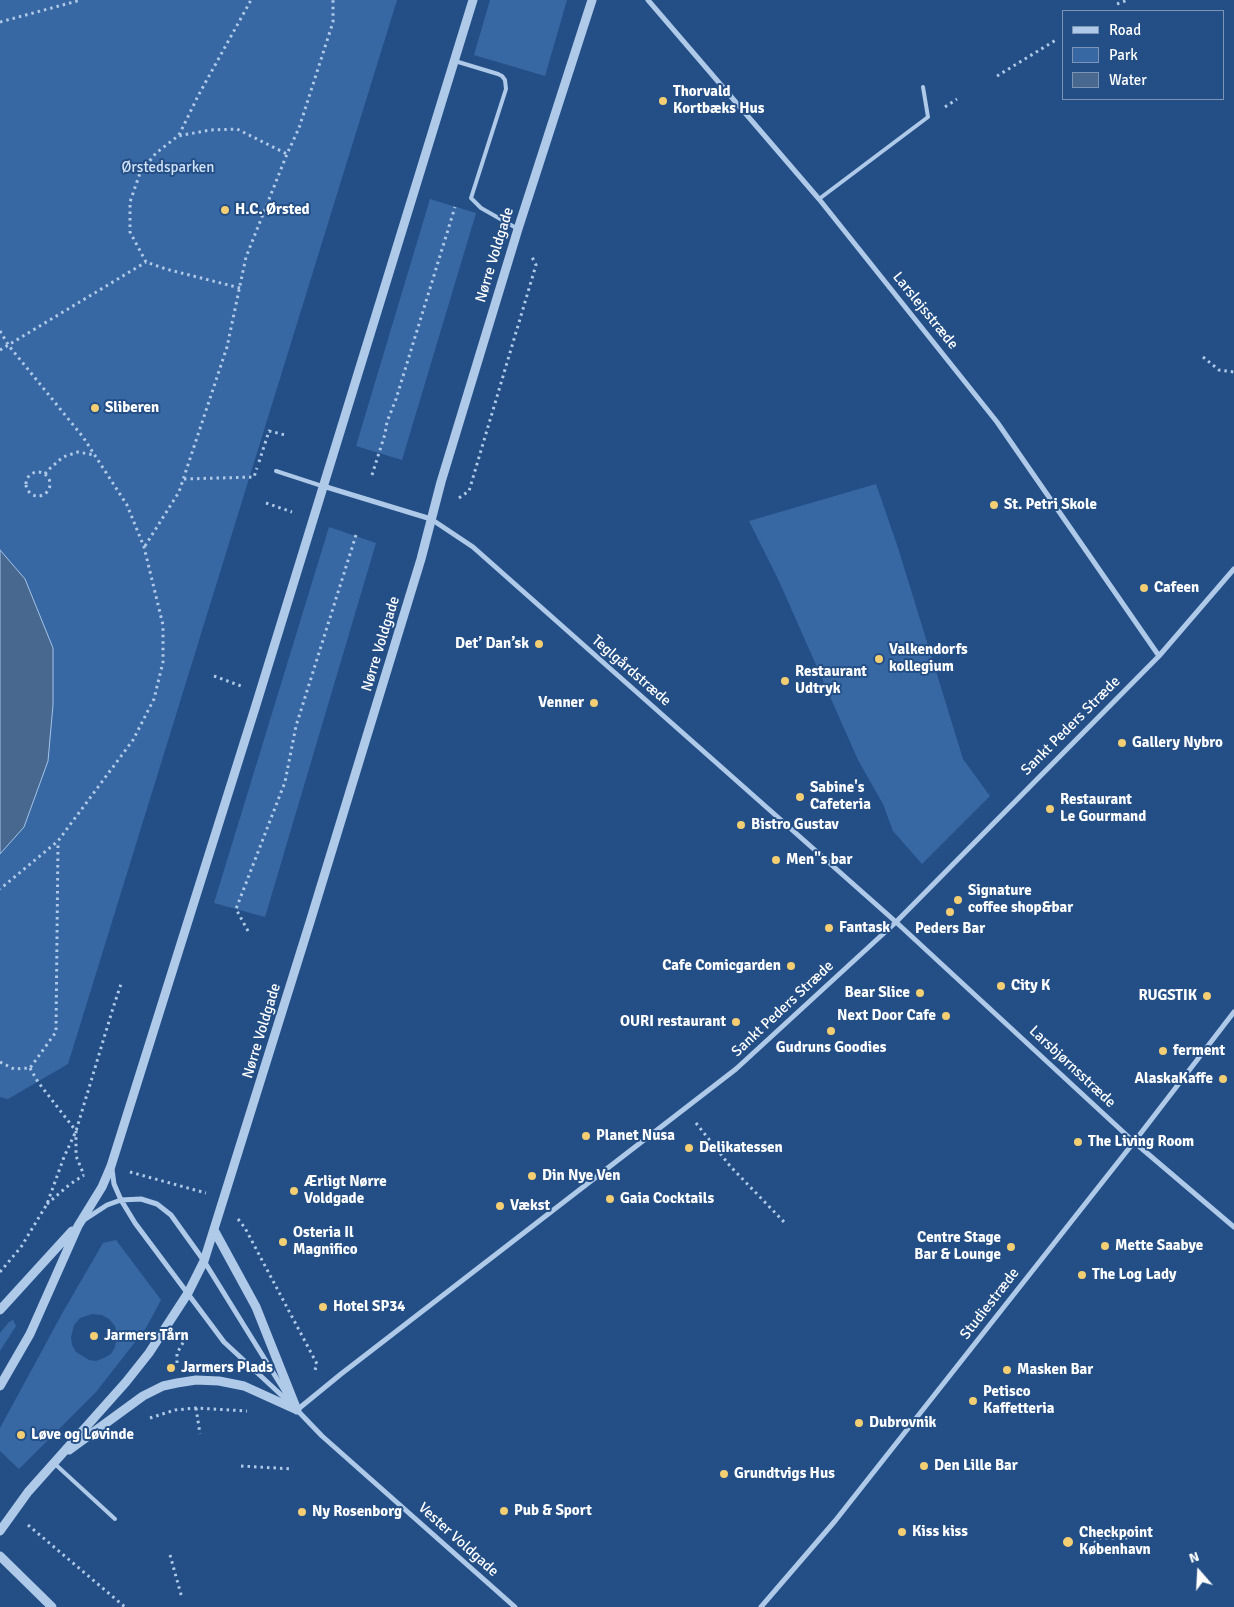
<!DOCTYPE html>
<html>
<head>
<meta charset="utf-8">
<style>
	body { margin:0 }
	#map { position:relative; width:1234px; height:1607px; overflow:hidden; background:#244f86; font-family:Signika,sans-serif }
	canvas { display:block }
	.legend { position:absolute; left:1062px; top:10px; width:162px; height:90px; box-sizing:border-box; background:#244f86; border:1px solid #7c95b6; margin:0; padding:6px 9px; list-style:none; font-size:15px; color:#fff }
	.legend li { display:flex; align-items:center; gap:10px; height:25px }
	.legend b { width:25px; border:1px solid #7c95b6 }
	.north { position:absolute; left:1174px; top:1547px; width:50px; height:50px; -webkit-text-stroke:4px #244f86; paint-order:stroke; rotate:341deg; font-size:14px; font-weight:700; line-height:20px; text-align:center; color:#fff }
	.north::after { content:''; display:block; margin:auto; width:18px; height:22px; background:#fff; clip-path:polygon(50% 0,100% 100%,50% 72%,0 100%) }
</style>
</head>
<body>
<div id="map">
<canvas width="1234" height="1607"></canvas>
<ul class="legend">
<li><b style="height:6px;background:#afc9e9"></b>Road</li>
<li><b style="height:14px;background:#3868a3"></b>Park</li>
<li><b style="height:14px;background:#49688f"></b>Water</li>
</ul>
<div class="north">N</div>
</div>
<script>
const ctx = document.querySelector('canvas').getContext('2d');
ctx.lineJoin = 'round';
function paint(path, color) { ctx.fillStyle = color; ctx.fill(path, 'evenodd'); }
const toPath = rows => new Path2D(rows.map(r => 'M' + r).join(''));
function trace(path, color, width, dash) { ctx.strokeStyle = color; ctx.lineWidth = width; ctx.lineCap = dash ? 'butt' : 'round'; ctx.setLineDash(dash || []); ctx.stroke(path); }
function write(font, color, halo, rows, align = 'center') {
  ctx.font = font + ' Signika,sans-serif'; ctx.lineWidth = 4; ctx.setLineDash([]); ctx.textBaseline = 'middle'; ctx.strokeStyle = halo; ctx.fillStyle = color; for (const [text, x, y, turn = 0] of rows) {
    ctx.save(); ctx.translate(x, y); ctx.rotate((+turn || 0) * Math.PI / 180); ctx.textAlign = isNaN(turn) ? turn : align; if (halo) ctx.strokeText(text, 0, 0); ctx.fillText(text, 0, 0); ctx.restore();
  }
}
paint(toPath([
	[0,0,397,0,68,1064,8,1099,0,1097],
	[490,0,567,0,545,76,474,55],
	[430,199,476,213,402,460,356,446],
	[876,484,898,548,963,759,990,796,922,864,893,831,883,804,858,760,779,581,749,521],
	[329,527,376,543,265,917,214,903],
	[116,1240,161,1300,146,1328,96,1392,19,1469,0,1451,0,1428,63,1312,103,1243],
	[92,1314,102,1315,109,1319,115,1326,117,1334,115,1347,111,1354,104,1358,96,1361,89,1360,76,1352,72,1345,71,1337,74,1325,80,1318],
	[13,1320,16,1326,0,1351,0,1333,9,1322]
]), '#3868a3');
const water = toPath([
	[0,550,25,579,53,648,53,705,48,761,24,827,0,854,0,550]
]);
paint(water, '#49688f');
trace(water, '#a3c4e9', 1);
trace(toPath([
	[1117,4,1128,0],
	[0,22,81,0],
	[997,76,1056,40],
	[945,107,957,99],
	[179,135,198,96,251,0],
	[240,288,166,269,146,262,130,232,130,202,140,173,156,153,178,136,210,130,237,129,287,154],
	[0,331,9,346,83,437,127,505,144,547,163,625,163,662,154,699,133,740,58,841,0,889],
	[0,350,146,262],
	[1203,357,1219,370,1234,372],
	[259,462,269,431,285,435],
	'26 484a12 12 0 1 1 24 0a12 12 0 1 1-24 0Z',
	[45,474,48,470,63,457,78,452,94,455],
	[372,475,385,434,387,422,396,399,455,207],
	[184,479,254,477,257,468],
	[459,498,469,491,536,265,531,255],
	[266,503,292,512],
	[145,546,179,492,227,347,246,257,287,154,299,128,333,22,333,0],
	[214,676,241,686],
	[248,931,236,909,285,782,296,726,356,535],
	[0,1062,14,1069,30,1068,56,1032,58,842],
	[30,1068,38,1082,76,1131,76,1156,84,1175],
	[696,1123,730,1166,786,1224],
	[130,1172,206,1193],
	[47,1204,69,1185,84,1175],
	[238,1219,245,1228,317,1364,315,1370],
	[0,1272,21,1247,47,1204,64,1157,76,1131,113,1008,122,981],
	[177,1363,177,1353,184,1341],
	[196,1408,200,1434],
	[150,1418,175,1410,196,1408,247,1411],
	[241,1466,293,1469],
	[28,1525,125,1607],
	[1085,1546,1087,1549,1100,1538,1129,1538],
	[170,1555,182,1598]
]), '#afc9e9', 3, [2.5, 4]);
trace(toPath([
	[455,61,498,74,502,76,505,80,506,89,471,198,481,208,518,229],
	[819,199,928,117,923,87],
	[276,471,322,486],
	[55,1464,115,1519]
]), '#afc9e9', 4);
trace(toPath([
	[648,0,819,199,997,422,1159,656],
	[323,486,431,519,473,547,896,922,1134,1142,1234,1227],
	[112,1169,114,1184,121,1200,135,1223,224,1342,291,1404],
	[84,1220,107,1205,121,1200,141,1199,157,1204,171,1215,204,1261,287,1395],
	[297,1410,341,1374,736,1069,896,922,1159,656,1234,569],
	[297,1410,322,1436,515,1607],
	[761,1607,835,1521,1134,1142,1234,1012]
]), '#afc9e9', 5);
trace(toPath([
	[214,1230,256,1307,297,1410],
	[0,1310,72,1231],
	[0,1386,30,1334,78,1226,102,1187,111,1166,256,705,473,0],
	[69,1450,143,1396,163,1386,177,1383,196,1380,219,1381,244,1386,297,1410],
	[0,1531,28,1492,126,1382,149,1353,188,1293,204,1261,310,922,421,559,441,482,518,229,592,0],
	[0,1556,52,1607]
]), '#afc9e9', 9);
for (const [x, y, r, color] of [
	[663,101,5,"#f3ce72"],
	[225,210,5,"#f3ce72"],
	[95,408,5,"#f3ce72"],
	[994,505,5,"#f3ce72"],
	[1144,588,5,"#f3ce72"],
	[539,644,5,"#f3ce72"],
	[879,659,5,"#f3ce72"],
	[785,681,5,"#f3ce72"],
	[594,703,5,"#f3ce72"],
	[1122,743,5,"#f3ce72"],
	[800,797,5,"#f3ce72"],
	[1050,809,5,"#f3ce72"],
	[741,825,5,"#f3ce72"],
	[776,860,5,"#f3ce72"],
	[958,900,5,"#f3ce72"],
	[950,912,5,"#f3ce72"],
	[829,928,5,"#f3ce72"],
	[791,966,5,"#f3ce72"],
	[1001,986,5,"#f3ce72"],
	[920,993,5,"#f3ce72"],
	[1207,996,5,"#f3ce72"],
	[946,1016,5,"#f3ce72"],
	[736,1022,5,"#f3ce72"],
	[831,1031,5,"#f3ce72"],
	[1163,1051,5,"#f3ce72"],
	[1223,1079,5,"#f3ce72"],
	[586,1136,5,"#f3ce72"],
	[1078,1142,5,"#f3ce72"],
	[689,1148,5,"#f3ce72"],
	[532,1176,5,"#f3ce72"],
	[294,1191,5,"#f3ce72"],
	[610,1199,5,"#f3ce72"],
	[500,1206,5,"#f3ce72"],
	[283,1242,5,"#f3ce72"],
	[1105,1246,5,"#f3ce72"],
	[1011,1247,5,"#f3ce72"],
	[1082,1275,5,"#f3ce72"],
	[323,1307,5,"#f3ce72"],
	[94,1336,5,"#f3ce72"],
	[171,1368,5,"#f3ce72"],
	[1007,1370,5,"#f3ce72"],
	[973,1401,5,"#f3ce72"],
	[859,1423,5,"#f3ce72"],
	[21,1435,5,"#f3ce72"],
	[924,1466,5,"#f3ce72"],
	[724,1474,5,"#f3ce72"],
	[504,1511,5,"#f3ce72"],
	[302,1512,5,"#f3ce72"],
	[902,1532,5,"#f3ce72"],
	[1068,1542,6,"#f3ce72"]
]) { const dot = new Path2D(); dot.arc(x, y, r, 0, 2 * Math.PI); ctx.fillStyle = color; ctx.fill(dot); trace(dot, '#244f86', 2); }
write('bold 15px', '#fff', '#244f86', [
	["Thorvald",673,92],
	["Kortbæks Hus",673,109],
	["H.C. Ørsted",235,210],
	["Sliberen",105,408],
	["St. Petri Skole",1004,505],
	["Cafeen",1154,588],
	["Det’ Dan’sk",529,644,"right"],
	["Valkendorfs",889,650],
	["kollegium",889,667],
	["Restaurant",795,672],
	["Udtryk",795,689],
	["Venner",584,703,"right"],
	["Gallery Nybro",1132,743],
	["Sabine's",810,788],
	["Cafeteria",810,805],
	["Restaurant",1060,800],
	["Le Gourmand",1060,817],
	["Bistro Gustav",751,825],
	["Men\"s bar",786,860],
	["Signature",968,891],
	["coffee shop&bar",968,908],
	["Fantask",839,928],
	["Peders Bar",950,929,"center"],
	["Cafe Comicgarden",781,966,"right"],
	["City K",1011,986],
	["Bear Slice",910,993,"right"],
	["RUGSTIK",1197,996,"right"],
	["Next Door Cafe",936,1016,"right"],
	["OURI restaurant",726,1022,"right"],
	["Gudruns Goodies",831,1048,"center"],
	["ferment",1173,1051],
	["AlaskaKaffe",1213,1079,"right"],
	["Planet Nusa",596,1136],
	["The Living Room",1088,1142],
	["Delikatessen",699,1148],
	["Din Nye Ven",542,1176],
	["Ærligt Nørre",304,1182],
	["Voldgade",304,1199],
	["Gaia Cocktails",620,1199],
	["Vækst",510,1206],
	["Osteria Il",293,1233],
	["Magnifico",293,1250],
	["Centre Stage",1001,1238,"right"],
	["Bar & Lounge",1001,1255,"right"],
	["Mette Saabye",1115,1246],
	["The Log Lady",1092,1275],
	["Hotel SP34",333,1307],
	["Jarmers Tårn",104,1336],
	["Jarmers Plads",181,1368],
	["Masken Bar",1017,1370],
	["Petisco",983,1392],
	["Kaffetteria",983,1409],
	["Dubrovnik",869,1423],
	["Løve og Løvinde",31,1435],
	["Den Lille Bar",934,1466],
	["Grundtvigs Hus",734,1474],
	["Pub & Sport",514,1511],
	["Ny Rosenborg",312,1512],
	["Kiss kiss",912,1532],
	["Checkpoint",1079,1533],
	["København",1079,1550]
], 'left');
write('15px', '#d3e3f7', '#244f86', [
	["Ørstedsparken",168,168]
]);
write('15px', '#fff', '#244f86', [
	["Nørre Voldgade",495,255,-73],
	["Larslejsstræde",925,311,51],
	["Nørre Voldgade",381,644,-73],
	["Teglgårdstræde",631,671,41],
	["Sankt Peders Stræde",1071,726,-45],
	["Sankt Peders Stræde",783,1009,-43],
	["Nørre Voldgade",262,1031,-73],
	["Larsbjørnsstræde",1072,1067,43],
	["Studiestræde",990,1304,-52],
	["Vester Voldgade",458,1540,42]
]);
</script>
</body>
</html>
